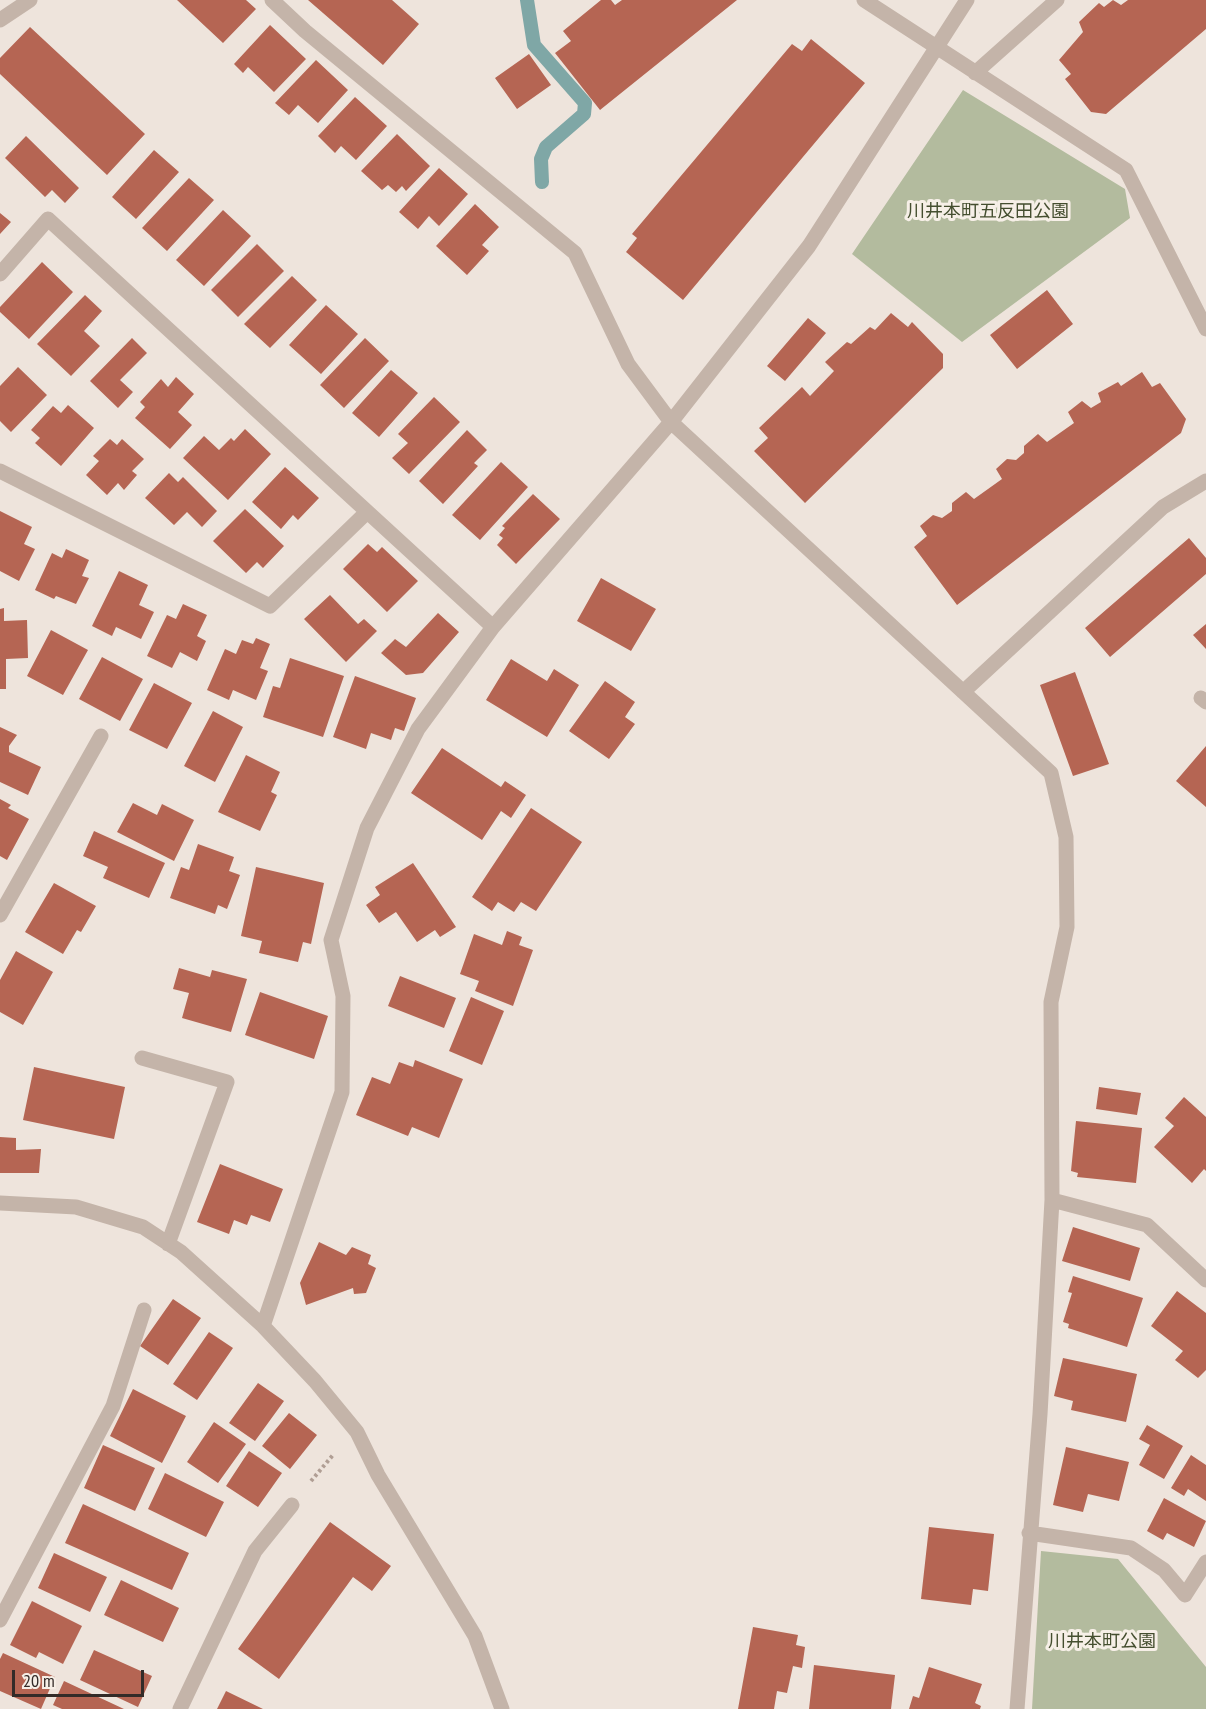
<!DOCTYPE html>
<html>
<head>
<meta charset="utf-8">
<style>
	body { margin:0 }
	#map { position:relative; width:1206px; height:1709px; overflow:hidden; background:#eee4dc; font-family:"PT Sans Narrow",sans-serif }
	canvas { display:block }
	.scale { position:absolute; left:12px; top:1670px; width:132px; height:27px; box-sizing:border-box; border:3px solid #332b28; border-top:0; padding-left:8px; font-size:18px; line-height:21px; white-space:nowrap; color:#332b28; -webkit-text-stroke:4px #f6efe7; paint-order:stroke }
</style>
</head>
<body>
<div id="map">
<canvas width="1206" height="1709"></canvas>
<div class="scale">20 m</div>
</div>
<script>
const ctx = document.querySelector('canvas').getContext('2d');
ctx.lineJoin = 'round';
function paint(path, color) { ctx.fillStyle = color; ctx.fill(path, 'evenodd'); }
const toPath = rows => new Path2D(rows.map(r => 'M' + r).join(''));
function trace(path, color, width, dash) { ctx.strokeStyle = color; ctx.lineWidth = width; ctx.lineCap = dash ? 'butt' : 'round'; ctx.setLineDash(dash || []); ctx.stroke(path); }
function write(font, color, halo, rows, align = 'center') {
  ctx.font = font + ' "PT Sans Narrow","Noto Sans JP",sans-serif'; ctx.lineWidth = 6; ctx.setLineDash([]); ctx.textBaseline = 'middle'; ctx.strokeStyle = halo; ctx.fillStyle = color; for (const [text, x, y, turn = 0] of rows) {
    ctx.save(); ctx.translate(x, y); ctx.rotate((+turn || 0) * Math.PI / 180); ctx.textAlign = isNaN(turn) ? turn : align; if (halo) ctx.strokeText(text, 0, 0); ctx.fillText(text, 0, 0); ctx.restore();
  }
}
paint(toPath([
	[963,90,1125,189,1130,218,962,342,852,254],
	[1041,1551,1118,1559,1206,1667,1206,1709,1032,1709]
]), '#b3bb9e');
trace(toPath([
	[527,0,534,45,585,103,584,114,546,147,541,159,542,182]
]), '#7fa7a6', 14);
paint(toPath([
	[177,0,246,0,256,9,223,43],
	[308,0,392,0,419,24,383,65],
	[601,0,611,0,615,5,622,0,737,0,600,110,555,53,571,41,563,31],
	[1113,0,1121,5,1128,0,1206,0,1206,29,1106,114,1091,112,1065,79,1071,74,1059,60,1083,32,1079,22,1099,3,1104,7],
	[270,25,306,59,274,92,248,67,243,73,234,64],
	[30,27,145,134,107,175,0,74,0,58],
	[811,39,865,83,683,300,626,252,637,238,632,234,792,44,802,51],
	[529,54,551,85,517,109,495,78],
	[316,60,348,90,318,123,298,105,289,115,275,103],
	[355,97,387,126,356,160,341,146,335,153,318,136],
	[397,134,430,166,406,191,402,186,396,192,388,185,382,190,361,171],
	[26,136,79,188,65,203,52,190,45,197,5,158],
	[154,150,179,172,136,219,112,197],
	[439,168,468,194,439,226,429,216,418,229,399,212],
	[189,178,214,200,167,251,142,228],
	[475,204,499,227,482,245,489,251,467,275,436,246],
	[223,210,251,236,204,286,176,260],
	[0,213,11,222,0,234],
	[257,244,284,271,238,317,211,290],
	[42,262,73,292,29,339,0,312,0,307],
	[292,276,317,300,270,348,244,324],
	[1047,290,1073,324,1017,369,990,335],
	[85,295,102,311,84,331,100,346,71,376,37,344],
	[326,305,358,334,321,374,289,345],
	[891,313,908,327,912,322,943,354,943,368,805,503,754,451,768,438,759,428,802,387,810,396,834,371,825,362,847,342,851,344,870,327,875,330],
	[808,318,826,333,785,381,767,366],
	[132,338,147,353,120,380,133,392,118,408,90,381],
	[365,338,389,361,344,408,320,385],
	[18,367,47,395,11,432,0,421,0,386],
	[391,370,418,393,379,437,352,413],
	[1142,372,1152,387,1160,383,1186,419,1181,433,957,605,914,547,927,536,920,526,933,515,942,518,952,511,952,503,966,492,974,499,1002,479,996,469,1007,459,1016,460,1024,453,1024,446,1038,434,1047,442,1074,423,1068,412,1082,401,1091,408,1101,402,1098,393,1118,382,1121,386],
	[176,377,194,394,178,412,192,425,170,449,135,418,145,407,140,402,161,379,168,387],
	[434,397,460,422,409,474,392,458,408,443,398,434],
	[68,405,94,428,61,466,35,443,40,438,31,430,53,406,61,413],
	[245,429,271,454,228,500,183,458,204,436,219,450,231,438,234,441],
	[467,430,487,450,474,463,478,466,443,504,419,481],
	[110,439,117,445,122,439,144,459,132,471,137,475,124,490,118,483,107,495,86,475,99,461,93,456],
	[501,462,528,487,480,540,452,515],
	[285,467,319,498,298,520,293,515,281,529,252,502],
	[169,473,178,482,183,477,217,511,202,527,187,512,174,525,145,498],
	[533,494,560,519,516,564,497,545,503,538,499,535,505,528,502,526],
	[245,509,284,546,263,568,257,562,246,573,213,541],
	[0,511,32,527,24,544,35,549,19,581,0,571],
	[1189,538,1206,558,1206,574,1110,657,1085,628],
	[368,544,377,552,382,547,418,581,387,612,343,569],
	[66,549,89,560,82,576,89,578,76,604,56,596,54,599,35,590,52,553,62,558],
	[119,571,148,585,139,605,154,612,141,639,116,627,112,636,92,626],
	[601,578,656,609,631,651,577,621],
	[330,595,358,624,364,619,377,631,346,662,304,619],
	[183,604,207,615,197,636,206,641,197,661,180,652,172,668,147,656,167,615,176,619],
	[4,608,4,621,27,620,28,658,6,659,6,689,0,689,0,609],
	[438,613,459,632,423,673,406,675,381,653,395,639,406,647],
	[1206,624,1206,649,1193,635],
	[51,630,88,650,63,695,27,676],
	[256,638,270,644,260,668,268,671,256,700,233,690,229,700,207,690,225,649,236,654,242,640,253,644],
	[102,657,143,679,120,721,79,699],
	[290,658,344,676,323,737,263,717,273,686,280,688],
	[511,659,547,681,554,669,579,685,547,737,486,700],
	[1075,672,1109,764,1073,776,1040,685],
	[355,676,416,698,404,731,395,728,391,740,371,733,366,749,333,737],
	[605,681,635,702,625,717,635,724,609,759,569,731],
	[154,683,192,703,167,749,129,730],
	[213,711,243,727,215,782,184,766],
	[0,727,17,735,9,746,9,752,41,767,28,795,0,782],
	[1206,746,1206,807,1176,781],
	[442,748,501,787,505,781,526,795,511,818,501,811,482,840,411,793],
	[246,755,280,772,271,792,277,795,260,831,218,812],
	[0,799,11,805,8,808,29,819,7,860,0,856],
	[133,803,157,815,162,804,194,820,174,861,117,832],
	[531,808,582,842,536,911,521,902,514,912,498,902,492,911,472,897],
	[94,831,165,863,149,898,103,878,108,867,83,856],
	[198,844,234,857,229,871,240,875,227,909,218,905,215,914,170,898,181,867,189,870],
	[413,863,456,927,440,937,435,930,417,942,396,912,379,923,366,905,380,895,375,887],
	[256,867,324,883,311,944,303,942,298,962,259,953,262,941,241,936],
	[54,883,96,906,81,932,77,930,63,954,25,932],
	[507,931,522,937,519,945,533,950,513,1006,475,991,479,981,460,974,474,934,502,945],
	[16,951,53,972,23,1025,0,1012,0,980],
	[179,968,210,977,212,970,247,979,231,1032,182,1018,189,993,173,989],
	[400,976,456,998,444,1028,388,1006],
	[260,992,328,1016,314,1059,245,1035],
	[471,997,504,1011,482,1065,449,1051],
	[415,1060,463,1079,439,1138,412,1127,408,1136,356,1115,372,1077,390,1084,399,1062,413,1067],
	[34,1067,125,1087,114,1139,23,1120],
	[1099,1087,1141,1093,1137,1115,1096,1109],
	[1184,1097,1206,1117,1206,1171,1204,1169,1192,1183,1154,1147,1174,1126,1165,1118],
	[1076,1121,1142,1128,1136,1183,1077,1177,1078,1173,1071,1171],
	[0,1137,16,1138,16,1150,41,1149,39,1173,0,1173],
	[220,1164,283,1189,270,1222,251,1215,247,1225,234,1220,229,1234,197,1222],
	[1073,1227,1140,1248,1130,1281,1062,1261],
	[319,1242,346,1255,352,1247,371,1255,368,1264,376,1268,366,1293,354,1294,353,1288,306,1305,300,1283],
	[1073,1276,1143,1298,1127,1347,1068,1328,1069,1324,1063,1322,1072,1293,1068,1292],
	[1177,1291,1206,1313,1206,1370,1198,1378,1175,1360,1183,1351,1151,1326],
	[173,1299,201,1318,168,1365,140,1346],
	[209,1332,233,1348,197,1400,173,1384],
	[1063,1358,1137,1374,1126,1422,1071,1410,1073,1401,1054,1396],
	[258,1383,284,1401,255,1441,229,1423],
	[133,1389,186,1416,162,1463,110,1436],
	[289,1413,317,1435,290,1469,262,1446],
	[214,1422,246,1444,218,1483,187,1462],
	[1147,1425,1183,1446,1164,1479,1139,1465,1150,1445,1139,1439],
	[103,1445,155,1468,135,1511,84,1488],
	[1066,1447,1129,1462,1119,1501,1088,1494,1083,1512,1053,1505],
	[249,1451,282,1473,258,1507,226,1486],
	[1191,1455,1206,1465,1206,1501,1188,1489,1184,1496,1171,1488],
	[165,1473,224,1502,206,1537,148,1509],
	[1164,1498,1206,1521,1194,1547,1167,1533,1163,1540,1147,1531],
	[83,1504,189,1553,172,1590,65,1543],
	[330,1522,391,1566,372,1591,353,1577,279,1679,238,1649],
	[929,1527,994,1534,988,1591,973,1589,971,1605,921,1599],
	[54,1553,107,1577,90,1612,38,1588],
	[121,1580,179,1608,163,1642,104,1615],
	[32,1601,82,1626,63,1664,39,1652,36,1658,10,1645],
	[753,1627,798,1635,796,1645,805,1647,802,1668,793,1666,787,1693,777,1691,774,1709,738,1709],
	[94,1650,152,1676,138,1707,80,1680],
	[3,1653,55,1677,41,1709,0,1691,0,1659],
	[814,1665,895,1675,891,1709,809,1709],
	[929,1667,982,1684,975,1703,981,1706,980,1709,909,1709,913,1696,919,1698],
	[64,1681,124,1709,62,1709,53,1705],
	[226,1691,263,1709,217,1709]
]), '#b56553');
trace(toPath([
	[311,1481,333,1455]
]), '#b09e94', 4, [3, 3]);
trace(toPath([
	[272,0,305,31,575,253,628,364,671,422,1051,773,1066,837,1067,927,1051,1002,1052,1200,1040,1414,1017,1709],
	[864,0,1126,170,1206,329],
	[0,20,30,0],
	[975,73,1057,0],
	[0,274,48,219,493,627],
	[0,471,270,606,366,513],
	[963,692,1163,507,1206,481],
	[1201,698,1206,702],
	[0,915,101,736],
	[142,1058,227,1082,168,1244],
	[1052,1200,1147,1225,1206,1280],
	[0,1203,76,1207,143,1227,181,1252,263,1326,315,1381,357,1432,378,1475,475,1636,502,1709],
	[263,1326,342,1092,343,996,331,940,367,828,418,729,493,627,671,422,809,246,967,0],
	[1029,1533,1131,1548,1164,1570,1185,1595,1206,1562],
	[0,1620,113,1406,144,1310],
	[180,1709,255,1551,292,1505]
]), '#c4b4a9', 15);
write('18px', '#444e2f', '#f6efe7', [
	["川井本町五反田公園",988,212],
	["川井本町公園",1102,1642]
]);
</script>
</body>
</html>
